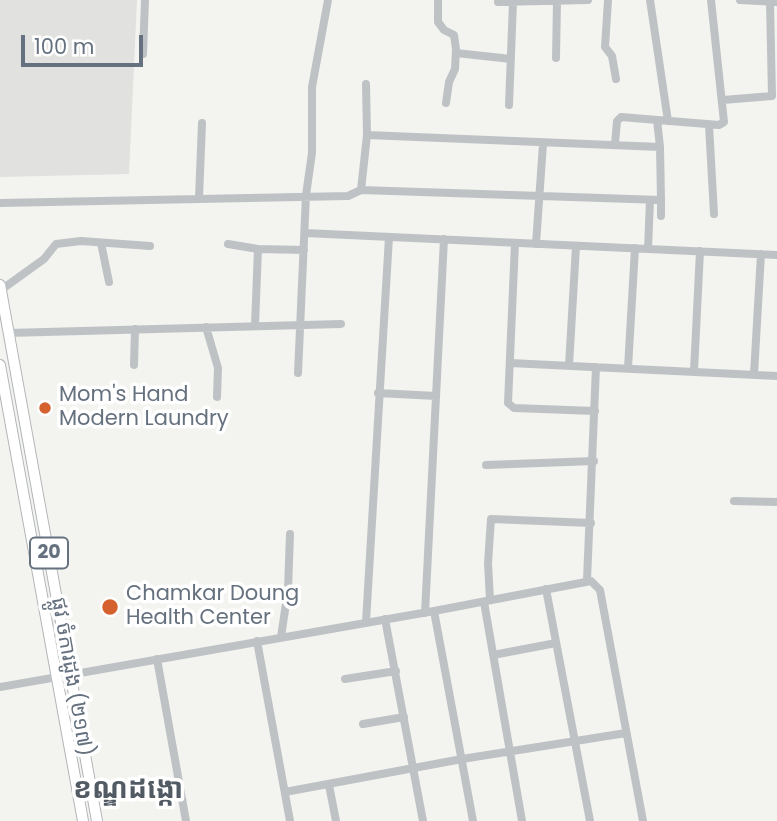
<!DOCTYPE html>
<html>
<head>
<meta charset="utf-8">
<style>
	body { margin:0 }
	#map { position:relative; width:777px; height:821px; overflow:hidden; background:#f3f3f0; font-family:Poppins,sans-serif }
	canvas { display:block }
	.scale { position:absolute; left:21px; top:35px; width:122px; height:32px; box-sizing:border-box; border:4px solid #65717e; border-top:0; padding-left:9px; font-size:21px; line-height:24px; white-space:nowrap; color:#65717e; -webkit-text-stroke:5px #fff; paint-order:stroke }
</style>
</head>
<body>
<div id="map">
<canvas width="777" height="821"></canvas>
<div class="scale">100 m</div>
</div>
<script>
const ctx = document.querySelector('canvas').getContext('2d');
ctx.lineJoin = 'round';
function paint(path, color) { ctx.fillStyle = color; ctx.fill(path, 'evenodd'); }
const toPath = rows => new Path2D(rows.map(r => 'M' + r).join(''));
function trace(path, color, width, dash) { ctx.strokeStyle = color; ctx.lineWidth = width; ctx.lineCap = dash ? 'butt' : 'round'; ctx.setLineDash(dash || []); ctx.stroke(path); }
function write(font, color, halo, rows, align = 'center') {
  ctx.font = font + ' Poppins,"Noto Sans Khmer",sans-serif'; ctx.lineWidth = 7; ctx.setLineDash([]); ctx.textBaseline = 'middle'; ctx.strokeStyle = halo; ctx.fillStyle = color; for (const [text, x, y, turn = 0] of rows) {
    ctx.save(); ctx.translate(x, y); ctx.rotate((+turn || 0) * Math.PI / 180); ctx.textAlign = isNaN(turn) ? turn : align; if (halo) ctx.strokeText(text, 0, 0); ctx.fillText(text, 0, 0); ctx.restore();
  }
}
paint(toPath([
	[0,0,137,0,129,174,0,177]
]), '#e1e2e0');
const major = toPath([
	[0,285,97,821],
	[0,365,83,821]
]);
trace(major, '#b2b5b8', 12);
trace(toPath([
	[438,0,438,22,444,30,454,35,456,49,455,69,449,82,446,103],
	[608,0,605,47,612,56,616,79],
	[650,0,668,121],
	[740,0,777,2],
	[498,2,588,0],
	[456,53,511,59],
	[143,54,145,0],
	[556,58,557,2],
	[723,100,772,96,770,2],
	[509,105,513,2],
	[709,125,714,214],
	[367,135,660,147,657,120],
	[615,144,617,121,621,117,719,125,724,122,711,0],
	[361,190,367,135,366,84],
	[199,198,202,123],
	[661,200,661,216],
	[0,203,348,196,361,190,661,200,660,147],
	[305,233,777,255],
	[101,243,109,282],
	[515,243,508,403,514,408,595,411],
	[228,244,258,249,304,250],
	[536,244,543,144],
	[648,249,650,200],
	[1,290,44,259,56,244,81,241,150,246],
	[255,325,258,249],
	[206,327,218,368,217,397],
	[8,333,341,324],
	[510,363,777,376],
	[134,365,135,329],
	[569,366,576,246],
	[628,368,635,248],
	[694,371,700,251],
	[298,373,306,195,312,153,312,87,328,0],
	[754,374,761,254],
	[378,393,436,396],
	[486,465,594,461],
	[734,501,777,502],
	[587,580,596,367],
	[546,589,590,821],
	[490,600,488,563,491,519,591,523],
	[484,602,522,821],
	[434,611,473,821],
	[425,613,444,239],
	[385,619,423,821],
	[366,622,389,237],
	[281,637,288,590,290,534],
	[257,641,290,821],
	[493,655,556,643],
	[157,659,186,821],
	[345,679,396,671],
	[0,687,434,611,591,581,600,590,643,821],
	[363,724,404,717],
	[329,785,336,821],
	[285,792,462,759,626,733]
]), '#bfc2c5', 8);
trace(major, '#fff', 10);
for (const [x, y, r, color] of [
	[45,408,7,"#d5622e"],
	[110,607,9,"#d5622e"]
]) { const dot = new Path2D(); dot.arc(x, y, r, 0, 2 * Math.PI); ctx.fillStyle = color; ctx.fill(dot); trace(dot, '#fff', 2.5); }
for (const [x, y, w] of [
	[49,553,38]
]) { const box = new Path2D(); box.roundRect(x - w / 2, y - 15.5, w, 31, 5); ctx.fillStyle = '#fff'; ctx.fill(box); trace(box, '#65717e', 2); }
write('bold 19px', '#65717e', null, [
	["20",49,553]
]);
write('21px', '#65717e', '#fff', [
	["Mom's Hand",59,396],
	["Modern Laundry",59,420],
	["Chamkar Doung",126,595],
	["Health Center",126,619]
], 'left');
write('21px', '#65717e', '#fff', [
	["ផ្លូវ ចំការដូង (២១៧)",71,677,80]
]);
write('bold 28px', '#525b64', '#fff', [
	["ខណ្ឌដង្កោ",128,791]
]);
</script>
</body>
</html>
